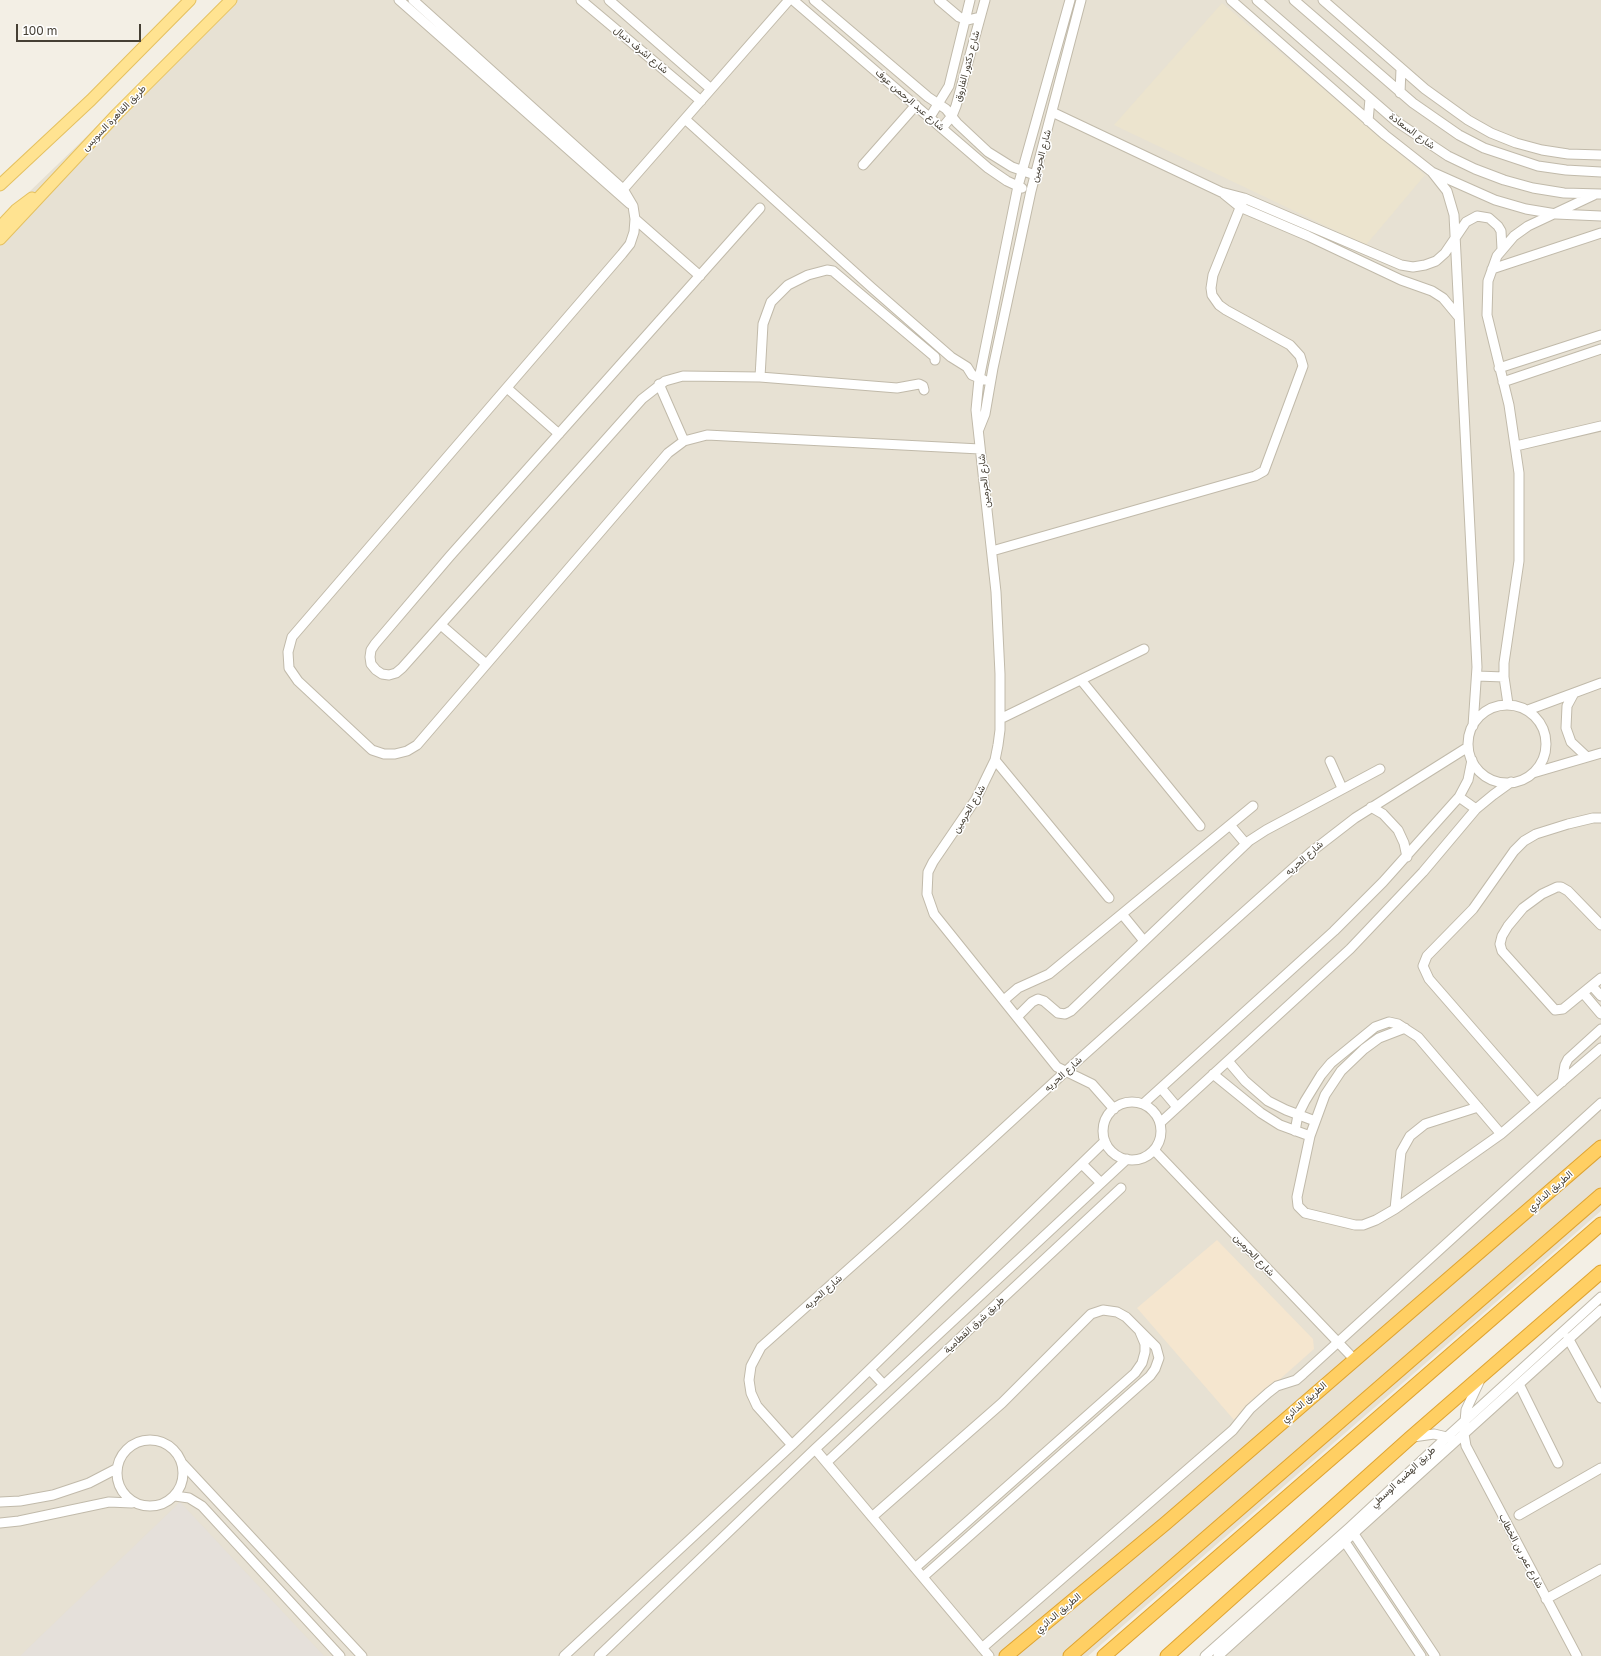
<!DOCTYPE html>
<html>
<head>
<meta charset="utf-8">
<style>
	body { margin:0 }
	#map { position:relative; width:1601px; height:1656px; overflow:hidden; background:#f3efe5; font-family:"Golos Text",sans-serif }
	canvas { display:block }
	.scale { position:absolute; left:16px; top:24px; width:125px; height:18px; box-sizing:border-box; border:2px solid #453f34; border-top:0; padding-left:5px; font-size:12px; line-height:14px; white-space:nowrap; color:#453f34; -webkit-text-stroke:3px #fff; paint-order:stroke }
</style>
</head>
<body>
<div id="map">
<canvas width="1601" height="1656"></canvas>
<div class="scale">100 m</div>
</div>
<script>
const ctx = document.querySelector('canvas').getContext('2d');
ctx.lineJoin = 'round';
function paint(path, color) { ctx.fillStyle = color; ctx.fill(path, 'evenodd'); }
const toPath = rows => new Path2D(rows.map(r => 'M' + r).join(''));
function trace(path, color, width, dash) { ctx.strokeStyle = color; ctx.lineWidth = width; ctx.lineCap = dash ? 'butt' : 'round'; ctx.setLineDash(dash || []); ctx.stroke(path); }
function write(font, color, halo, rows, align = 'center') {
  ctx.font = font + ' "Golos Text",Vazirmatn,sans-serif'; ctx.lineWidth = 3; ctx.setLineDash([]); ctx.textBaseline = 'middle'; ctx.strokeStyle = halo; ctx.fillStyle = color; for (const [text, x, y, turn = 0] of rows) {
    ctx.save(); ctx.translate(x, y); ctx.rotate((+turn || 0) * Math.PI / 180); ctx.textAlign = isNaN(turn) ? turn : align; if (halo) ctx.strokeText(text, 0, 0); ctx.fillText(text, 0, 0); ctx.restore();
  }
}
paint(toPath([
	[223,0,1601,0,1601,1211,1088,1656,0,1656,0,220,83,140],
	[1601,1303,1601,1656,1209,1656,1450,1442]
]), '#e7e1d3');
paint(toPath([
	[1217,1240,1313,1339,1314,1349,1234,1420,1137,1308]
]), '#f5e6cf');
paint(toPath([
	[180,1502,324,1656,20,1656]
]), '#e5e0da');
paint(toPath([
	[1222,3,1425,175,1366,245,1114,125]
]), '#ece4ce');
const minor = toPath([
	[399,0,630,204],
	[413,0,623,189,633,206,635,219,634,232,630,244,622,254,292,637,288,652,289,668,298,681,372,750,384,754,395,754,407,751,417,745,668,453,684,441,707,435,980,449],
	[581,0,701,101],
	[609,0,711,89],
	[793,0,988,168,1007,181,1022,188],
	[814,0,928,97,946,109,957,123,988,152,1012,167,1035,175],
	[939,0,959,17,968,20,980,17],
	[1070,0,1018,186,979,379,976,410,996,592,1000,674,1000,730,998,745,995,760,976,799,933,862,928,872,927,894,934,914,1057,1067,1092,1084,1114,1109],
	[1231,0,1385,135,1432,172,1495,200,1526,209,1556,214,1601,216],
	[1257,0,1397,122,1448,156,1475,169,1504,180,1533,188,1564,193,1601,194],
	[1294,0,1413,103,1459,135,1484,148,1538,166,1566,170,1601,172],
	[1323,0,1425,89,1468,120,1491,133,1516,143,1542,150,1568,154,1601,155],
	[1400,93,1401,69],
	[1052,112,1221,192,1244,198,1401,265,1413,267,1425,265,1436,261,1445,253,1466,222,1477,216,1489,218,1498,226,1501,231,1502,249],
	[930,117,949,86,970,0],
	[685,119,871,287,951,357,967,367,972,375,984,380],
	[1368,121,1370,99],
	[942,128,952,116,956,106,985,0],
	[863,165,916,105],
	[1432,172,1447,191,1454,215,1477,667,1473,726],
	[620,193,789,0],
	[1224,194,1240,207,1308,236,1401,280,1432,291,1443,298,1458,316],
	[760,208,450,556,375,644,371,650,370,657,371,664,376,670,382,674,389,675,396,673,402,668,642,399,665,381,683,376,760,377,897,388,919,384,923,386,924,390],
	[635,219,700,276],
	[1492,269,1601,233],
	[1499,368,1601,335],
	[760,377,763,324,771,302,788,285,808,275,827,270,833,271,935,357,935,360],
	[1503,382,1601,349],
	[659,384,684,441],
	[507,388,559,434],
	[979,429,985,414,993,368,1031,191,1081,0],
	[1516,446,1601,426],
	[992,551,1255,476,1264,471,1303,366,1300,356,1290,345,1226,310,1219,305,1212,295,1211,288,1213,275,1244,198],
	[441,625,486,664],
	[1477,676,1504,677],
	[1081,680,1200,826],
	[1574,693,1567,706,1566,728,1571,742,1587,757],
	[1508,704,1504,677,1504,663,1519,561,1519,473,1509,405,1487,315,1488,281,1497,256,1514,236,1528,226,1594,195],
	'1468 744a39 39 0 1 1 78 0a39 39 0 1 1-78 0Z',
	[1528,710,1601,683],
	[1000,719,1144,649],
	[995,760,1109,898],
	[1330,761,1342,788],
	[1533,773,1601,753],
	[1459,797,1476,809],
	[1371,807,1383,814,1398,830,1404,843,1407,857],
	[1230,825,1246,844],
	[1122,914,1144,941],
	[1601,925,1568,891,1561,887,1557,887,1542,894,1523,908,1508,926,1502,936,1500,944,1502,951,1555,1010,1563,1009,1601,978],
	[1592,986,1601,996],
	[1584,994,1601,1014],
	[1004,1000,1018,988,1049,974,1253,806],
	[1018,1016,1032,1002,1038,999,1044,1001,1058,1013,1065,1014,1071,1011,1249,841,1266,830,1380,769],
	[1405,1028,1379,1038,1364,1049,1341,1071,1325,1095,1310,1136,1297,1197,1298,1206,1305,1213,1355,1225,1363,1225,1376,1220,1395,1209,1501,1134,1601,1048],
	[1228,1061,1245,1081,1268,1101,1286,1110,1315,1121],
	[1213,1074,1261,1113,1280,1125,1310,1136],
	[1562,1082,1565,1065,1568,1059,1601,1029],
	[1161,1088,1177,1107],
	'1103 1131a29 29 0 1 1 58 0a29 29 0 1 1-58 0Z',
	[1537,1103,1429,979,1423,966,1427,956,1473,909,1514,851,1524,841,1536,834,1568,824,1593,818,1601,818],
	[1143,1104,1334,931,1383,882,1459,797,1468,780,1472,760],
	[1160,1123,1350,949,1423,872,1476,809,1493,795,1511,782],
	[1295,1131,1298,1115,1305,1101,1321,1075,1331,1063,1375,1027,1389,1022,1398,1024,1418,1037,1501,1134],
	[1154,1150,1354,1359],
	[1082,1164,1101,1183],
	[1395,1209,1401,1152,1410,1136,1425,1124,1478,1107],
	[1568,1338,1601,1398],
	[870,1370,884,1385],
	[1479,1382,1466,1410,1464,1434,1466,1446,1577,1656],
	[1519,1384,1558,1463],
	[1413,1437,1434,1434,1451,1438],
	'117 1473a33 33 0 1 1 66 0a33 33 0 1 1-66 0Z',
	[792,1445,757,1406,751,1393,749,1380,751,1366,761,1347,898,1225,1065,1072,1311,852,1355,818,1468,747],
	[815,1449,989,1656],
	[827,1462,1121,1188],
	[182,1463,362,1656],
	[175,1496,189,1498,202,1506,340,1656],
	[0,1502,20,1501,53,1495,89,1483,116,1469],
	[1519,1515,1601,1468],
	[872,1517,1002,1403,1091,1314,1103,1310,1117,1312,1126,1317,1156,1347,1159,1358,1155,1369,1150,1376,923,1577],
	[0,1523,19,1521,109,1502,132,1503],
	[1354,1534,1435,1656],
	[1345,1542,1421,1656],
	[915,1568,1135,1373,1142,1363,1145,1352,1145,1344,1140,1332],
	[1546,1599,1601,1569],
	[982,1648,1233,1430,1250,1409,1268,1393,1277,1386,1296,1380,1303,1374,1601,1103],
	[564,1656,792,1445,1105,1141],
	[599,1656,815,1449,1127,1159],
	[1205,1656,1350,1527,1447,1437,1601,1297],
	[1218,1656,1601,1310]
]);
const major = toPath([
	[0,185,91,100,190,0],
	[0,227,16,210,32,198],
	[0,239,117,114,231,0]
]);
const highway = toPath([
	[1006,1656,1166,1523,1601,1147],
	[1070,1656,1601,1195],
	[1104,1656,1601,1224],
	[1167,1656,1410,1438,1601,1272]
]);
trace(minor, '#c1baaa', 11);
trace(major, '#e5c160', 13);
trace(highway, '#dfa432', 15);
trace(minor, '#fff', 9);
trace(major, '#ffe391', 11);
trace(highway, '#ffcf63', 13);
write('10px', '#453f34', '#fff', [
	["شارع اشرف دنيال",641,50,40],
	["شارع دكتور الفاروق",967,66,-75],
	["شارع عبد الرحمن عوف",910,100,41],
	["طريق القاهرة السويس",114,118,-46],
	["شارع السعادة",1412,131,36],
	["شارع الحرمين",1041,156,-75],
	["شارع الحرمين",984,481,-96],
	["شارع الحرمين",969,809,-59],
	["شارع الحريه",1304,858,-41],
	["شارع الحريه",1063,1074,-42],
	["الطريق الدائري",1550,1191,-41],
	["شارع الحرمين",1254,1255,46],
	["شارع الحريه",823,1292,-41],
	["طريق شرق القطامية",974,1325,-43],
	["الطريق الدائري",1304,1402,-41],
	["طريق الهضبه الوسطي",1403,1477,-43],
	["شارع عمر بن الخطاب",1521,1551,62],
	["الطريق الدائري",1058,1613,-40]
]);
</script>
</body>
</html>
